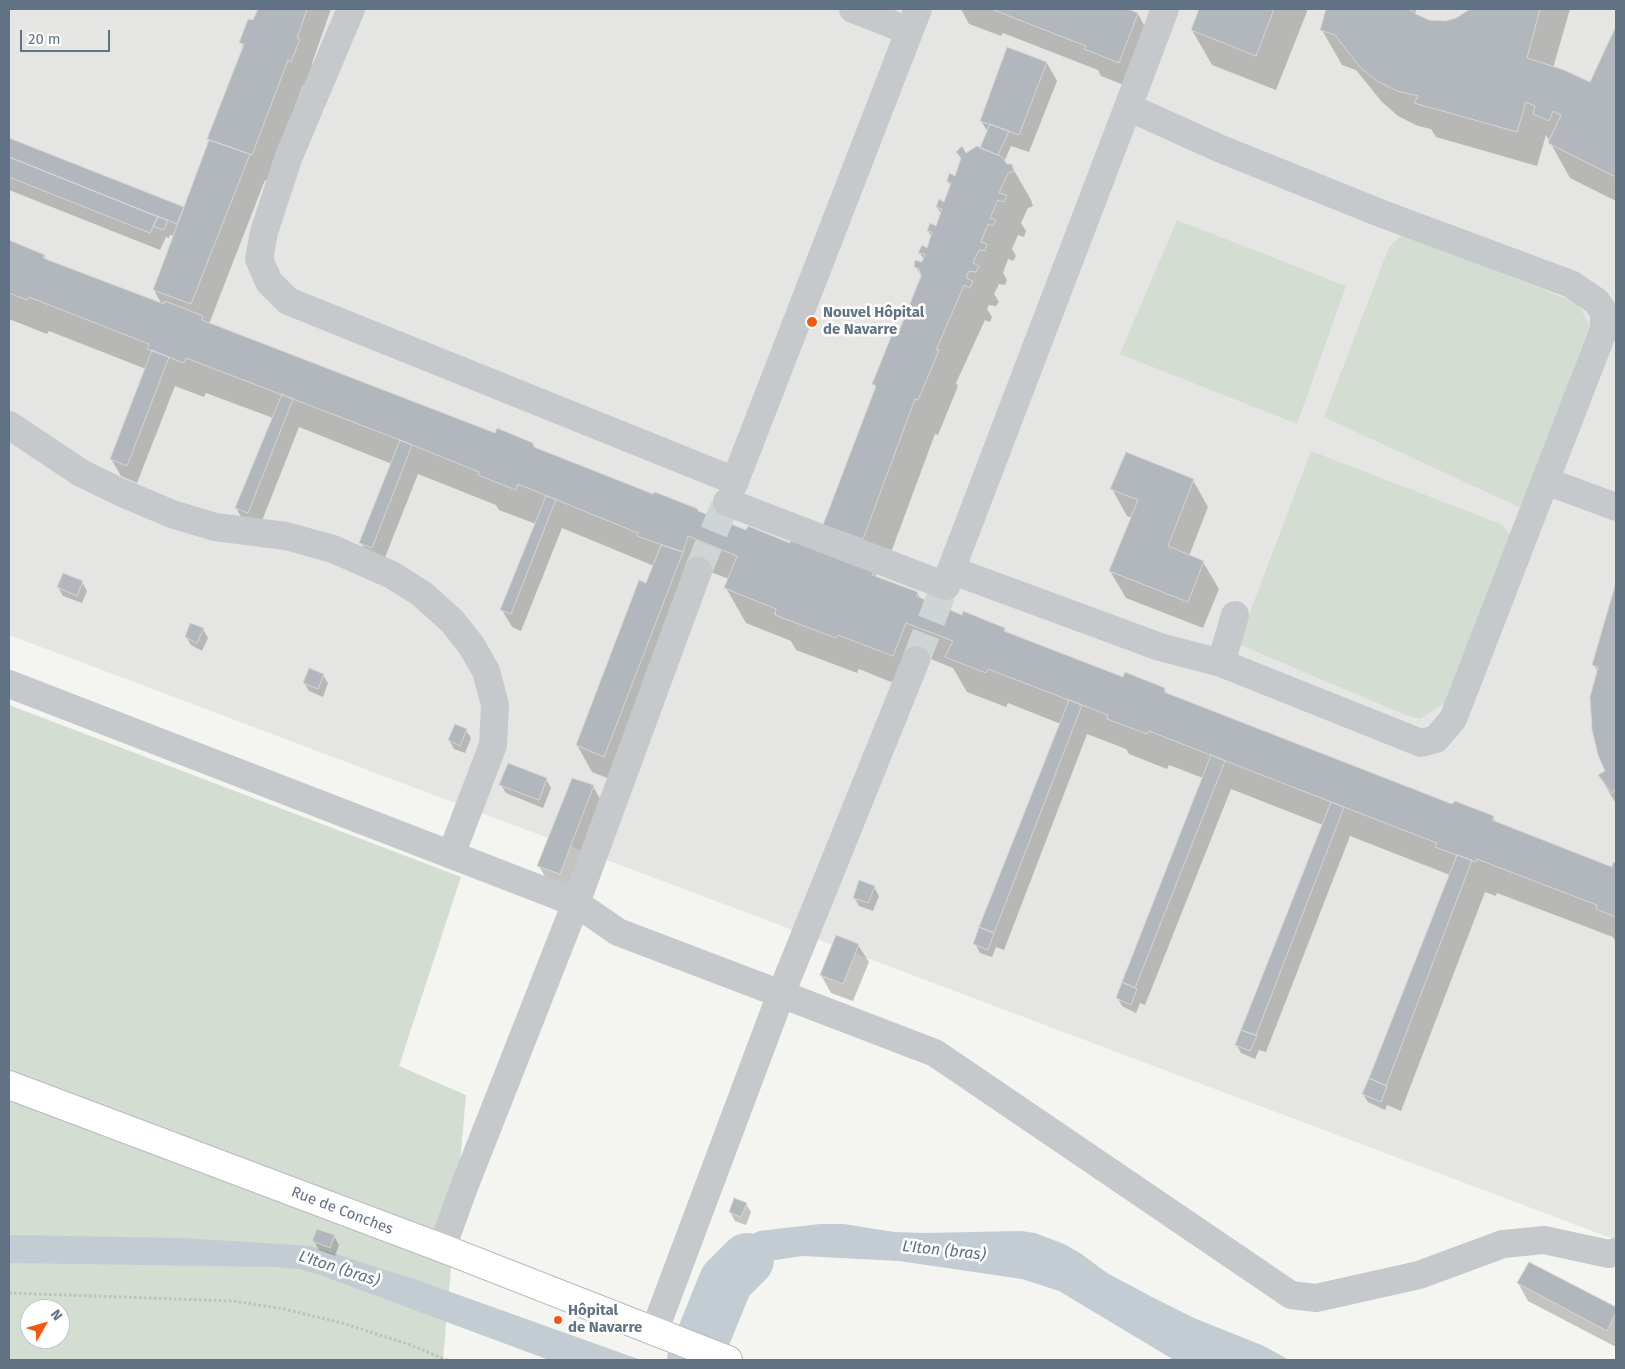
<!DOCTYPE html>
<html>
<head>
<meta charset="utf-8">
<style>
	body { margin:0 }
	#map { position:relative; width:1625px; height:1369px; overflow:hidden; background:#f4f5f0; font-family:"Fira Sans",sans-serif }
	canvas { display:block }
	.frame { position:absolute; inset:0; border:10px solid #617284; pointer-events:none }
	.north { position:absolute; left:20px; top:1299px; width:50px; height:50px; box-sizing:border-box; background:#fff; border:1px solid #c0c7ce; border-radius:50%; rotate:52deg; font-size:14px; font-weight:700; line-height:20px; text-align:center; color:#617284 }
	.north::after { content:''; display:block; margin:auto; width:18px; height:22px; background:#f35712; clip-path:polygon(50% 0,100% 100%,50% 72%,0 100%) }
	.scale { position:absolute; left:20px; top:30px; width:90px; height:22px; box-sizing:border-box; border:2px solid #617284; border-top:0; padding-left:6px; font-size:15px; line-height:18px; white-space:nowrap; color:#617284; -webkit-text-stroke:4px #fff; paint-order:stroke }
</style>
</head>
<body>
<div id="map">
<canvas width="1625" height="1369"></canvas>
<div class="frame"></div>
<div class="north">N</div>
<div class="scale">20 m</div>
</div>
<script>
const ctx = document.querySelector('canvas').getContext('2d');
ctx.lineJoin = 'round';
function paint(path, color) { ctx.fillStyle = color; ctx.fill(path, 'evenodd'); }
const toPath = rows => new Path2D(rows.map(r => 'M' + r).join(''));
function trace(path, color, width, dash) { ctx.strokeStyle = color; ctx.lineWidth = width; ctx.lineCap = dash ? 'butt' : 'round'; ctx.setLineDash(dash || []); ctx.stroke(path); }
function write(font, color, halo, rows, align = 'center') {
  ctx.font = font + ' "Fira Sans",sans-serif'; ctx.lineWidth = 5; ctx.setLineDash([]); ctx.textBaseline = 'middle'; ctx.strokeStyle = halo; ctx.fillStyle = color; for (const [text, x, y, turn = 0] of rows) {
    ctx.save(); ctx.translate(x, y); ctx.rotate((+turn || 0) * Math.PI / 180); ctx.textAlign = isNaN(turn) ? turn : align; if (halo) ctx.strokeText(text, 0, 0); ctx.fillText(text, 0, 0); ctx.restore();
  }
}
paint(toPath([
	[9,9,1616,9,1616,1240,9,635]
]), '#e5e6e4');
paint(toPath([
	[1177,220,1346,286,1297,424,1120,354],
	[1403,234,1577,303,1590,325,1521,508,1324,417,1389,247],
	[1311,451,1501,524,1510,534,1445,703,1420,719,1408,716,1238,644],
	[9,705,461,877,399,1066,466,1095,443,1360,9,1360],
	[30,1309,60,1309,60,1339,30,1339]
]), '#d4ddd1');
paint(toPath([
	[820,1224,844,1224,894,1232,924,1233,1021,1231,1035,1233,1064,1244,1080,1253,1107,1273,1152,1297,1194,1318,1264,1346,1289,1360,1174,1360,1059,1291,1022,1279,899,1261,802,1256,769,1261,756,1267,742,1285,724,1326,697,1316,707,1288,751,1235,759,1231,776,1229],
	[9,1235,183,1238,311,1246,420,1281,641,1360,549,1360,320,1275,299,1269,276,1267,9,1263]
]), '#c3ccd2');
paint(toPath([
	[259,9,331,9,312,63,314,66,306,87,303,85,267,181,265,180,209,324,496,434,533,444,536,449,654,496,698,510,700,513,746,532,845,559,876,388,874,384,898,336,922,277,916,267,922,263,924,260,920,253,928,250,932,237,928,231,936,228,941,214,937,207,945,203,951,187,948,181,956,178,966,155,983,151,988,132,981,121,1008,48,1047,63,1057,81,1029,152,1011,146,1004,162,1006,166,1011,165,1031,200,1033,206,1028,208,1021,223,1026,231,1024,237,1018,235,1012,249,1016,256,1013,261,1008,259,1003,273,1007,280,1005,285,999,284,994,294,999,302,996,306,989,305,987,309,992,317,990,322,985,320,956,383,958,386,938,435,935,434,883,574,873,570,878,579,917,593,921,599,963,616,1004,629,1007,633,1123,679,1164,689,1168,695,1453,806,1493,817,1496,823,1613,869,1614,863,1616,864,1616,942,1613,937,1497,893,1496,896,1485,892,1401,1111,1387,1105,1385,1110,1368,1102,1363,1094,1450,875,1350,836,1266,1052,1259,1050,1255,1059,1241,1053,1236,1044,1323,825,1231,789,1145,1005,1140,1003,1136,1013,1122,1006,1118,998,1203,778,1169,765,1167,769,1129,754,1126,749,1087,734,1004,950,996,947,992,957,980,953,975,944,1061,724,1008,703,1006,707,967,692,953,668,926,657,913,691,859,669,857,673,796,650,791,641,746,623,726,588,729,579,708,571,620,783,592,772,577,745,654,566,562,528,521,631,512,627,502,610,536,524,499,510,496,505,418,474,382,565,371,561,361,543,392,464,299,427,258,531,246,526,236,508,273,418,206,393,204,397,175,386,137,483,121,476,111,459,146,369,49,331,47,334,9,319,9,242,44,256,47,261,162,305,154,290,174,236,170,235,169,238,166,237,160,250,9,190,9,140,183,208,184,210,210,142,208,139,244,48,241,42,254,22],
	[961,9,1125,9,1138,14,1153,41,1134,89,1101,76,1098,70,1003,33,1001,36,969,24],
	[1200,9,1308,9,1276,90,1212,65,1192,30],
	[1327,9,1416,9,1415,15,1429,21,1445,22,1457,19,1472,9,1570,9,1553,68,1591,84,1616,29,1616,201,1570,178,1546,135,1537,166,1436,137,1431,129,1418,126,1398,116,1382,102,1356,70,1342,65,1322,30],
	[1193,480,1208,507,1189,556,1203,562,1219,589,1203,628,1126,598,1110,571,1132,518,1127,516,1112,489],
	[82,582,87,591,82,603,63,596,58,587],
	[1616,587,1616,804,1600,776,1607,771,1598,672,1594,665],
	[203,629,208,638,202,651,191,645,186,637],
	[323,675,328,683,323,697,309,691,304,683],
	[466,730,471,738,465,753,454,749,449,740],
	[546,779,551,788,543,808,506,793,501,785],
	[593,786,603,804,570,891,549,884,539,866],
	[874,887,879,896,873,911,859,906,854,897],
	[858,945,869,962,853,1001,831,993,821,975],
	[746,1204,751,1212,746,1225,735,1221,730,1212],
	[334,1236,339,1245,335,1256,319,1250,314,1241],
	[1530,1263,1616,1309,1616,1347,1528,1301,1518,1283]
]), '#0003');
trace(toPath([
	[694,1360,726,1281,747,1260]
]), '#c3ccd2', 54);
const building = toPath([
	[258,9,307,9,297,38,300,39,291,62,288,60,252,155,207,139,244,44,239,43,248,19,253,20,258,9],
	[991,9,1128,9,1138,13,1119,63,1084,49,1086,46,991,9],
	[1199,9,1274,9,1256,56,1191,30,1199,9],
	[1326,9,1409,9,1416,14,1429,20,1445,21,1456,18,1470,9,1540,9,1527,58,1564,70,1590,82,1616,26,1616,177,1548,143,1561,115,1553,111,1549,121,1533,114,1535,106,1526,102,1517,132,1414,103,1418,96,1397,91,1377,81,1360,67,1335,35,1320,30,1326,9],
	[1007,47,1047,62,1019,135,980,121,1007,47],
	[990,124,1009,131,998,155,980,148,990,124],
	[9,138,184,207,177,224,9,157,9,138],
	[209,140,250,154,191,304,153,290,209,140],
	[962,146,966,153,977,146,1002,157,1007,164,1012,164,1014,171,1008,173,999,193,1007,195,1004,202,998,200,990,218,996,220,993,226,988,224,981,242,987,244,985,251,979,250,973,263,979,266,976,272,969,271,966,278,973,281,970,288,964,285,962,290,936,350,939,350,918,400,915,399,863,539,823,525,876,386,872,384,893,332,898,334,921,276,919,269,914,267,915,260,922,262,925,254,918,253,922,245,927,248,932,232,927,231,930,223,936,226,942,209,936,207,939,199,944,202,951,183,947,182,949,173,955,176,961,158,956,152,962,146],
	[9,157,158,217,150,233,9,177,9,157],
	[158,217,168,220,164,230,153,226,158,217],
	[9,240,45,255,43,258,164,304,165,301,203,316,202,320,495,433,497,428,533,443,534,447,653,494,655,492,698,509,698,511,746,530,748,526,790,543,793,537,874,570,872,575,918,592,916,596,962,615,963,611,1005,628,1004,631,1123,677,1125,672,1165,688,1164,692,1452,804,1455,801,1494,816,1492,820,1612,867,1613,862,1616,863,1616,917,1596,909,1597,905,1477,859,1476,862,1435,847,1437,843,1344,807,1149,731,1147,734,1107,719,1108,715,988,669,986,673,945,657,953,641,906,623,893,656,838,635,836,638,775,615,776,609,724,588,737,556,688,536,683,552,637,536,638,533,518,484,516,490,478,475,479,472,400,440,186,358,184,363,147,349,149,344,29,297,27,300,9,293,9,240],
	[152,350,169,357,127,466,110,459,152,350],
	[282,394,293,399,248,513,235,508,282,394],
	[400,440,412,445,372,548,359,543,400,440],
	[1126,452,1194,479,1168,546,1204,561,1188,602,1109,571,1138,500,1110,489,1126,452],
	[546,496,556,499,511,614,500,610,546,496],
	[661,545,683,552,604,757,576,745,639,580,646,583,661,545],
	[63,573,83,581,77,596,57,587,63,573],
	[1616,582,1616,789,1612,793,1598,775,1605,771,1598,755,1592,730,1590,697,1598,667,1592,665,1616,582],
	[190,623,204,628,197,643,185,637,190,623],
	[309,668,324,674,318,689,303,683,309,668],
	[1069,700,1082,705,994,933,979,927,1069,700],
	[455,724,467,729,460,746,448,740,455,724],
	[1211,755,1225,761,1135,988,1122,982,1211,755],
	[508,763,547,778,539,800,499,785,508,763],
	[572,778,594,785,560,874,537,866,572,778],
	[1331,802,1344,807,1256,1035,1241,1030,1331,802],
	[1457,855,1472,860,1386,1086,1369,1078,1457,855],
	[859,880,875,886,868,903,853,898,859,880],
	[979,927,994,933,988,950,973,944,979,927],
	[836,935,859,944,843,984,820,975,836,935],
	[1122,982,1137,989,1131,1005,1116,998,1122,982],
	[1241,1030,1257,1036,1250,1051,1235,1045,1241,1030],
	[1369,1078,1387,1086,1381,1102,1362,1094,1369,1078],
	[734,1198,747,1203,741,1217,729,1212,734,1198],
	[317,1229,335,1235,330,1248,312,1241,317,1229],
	[1529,1262,1616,1307,1616,1313,1607,1331,1517,1283,1529,1262]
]);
paint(building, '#b1b7bd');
trace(building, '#d6d6d3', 1);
trace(toPath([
	[698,571,735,481],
	[916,660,951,570]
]), '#cfd4d5', 28, [28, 14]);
const major = toPath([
	[9,1085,442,1248,728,1360]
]);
trace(major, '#b6babe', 30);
trace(toPath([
	[9,1293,233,1301,284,1309,342,1323,408,1344,447,1360]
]), '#bfc0c2', 3, [2.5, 2.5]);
trace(toPath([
	[351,9,289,156,264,232,259,259,269,282,288,301,735,481,918,9],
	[853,9,909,31],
	[1128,107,951,570,1160,647,1221,663,1421,743,1436,739,1453,719,1462,696,1604,329,1604,312,1596,301,1571,284,1380,213,1221,149,1128,107,1165,9],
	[9,425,81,473,120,492,172,514,215,527,286,536,333,549,392,575,422,594,452,621,471,645,486,671,495,705,493,745,451,855],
	[1546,481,1616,507],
	[727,502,946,586],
	[916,660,781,994,935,1053,1291,1295,1316,1298,1419,1275,1503,1244,1544,1240,1609,1254,1616,1252],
	[1221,663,1235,615],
	[9,684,576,903,698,571],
	[442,1248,464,1187,576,903,618,932,781,994,654,1332]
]), '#c6c9cc', 28);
trace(major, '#fff', 28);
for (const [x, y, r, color] of [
	[812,322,6,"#f35712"],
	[558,1320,5,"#f35712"]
]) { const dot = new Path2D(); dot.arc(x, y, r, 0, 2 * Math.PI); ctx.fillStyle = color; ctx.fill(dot); trace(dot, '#fff', 2); }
write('bold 15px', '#617284', '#fff', [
	["Nouvel Hôpital",823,313],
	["de Navarre",823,330],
	["Hôpital",568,1311],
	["de Navarre",568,1328]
], 'left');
write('15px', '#617284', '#fff', [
	["Rue de Conches",342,1211,21]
]);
write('italic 16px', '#5c7582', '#fff', [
	["L'Iton (bras)",944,1251,6],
	["L'Iton (bras)",339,1269,18]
]);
</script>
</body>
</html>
